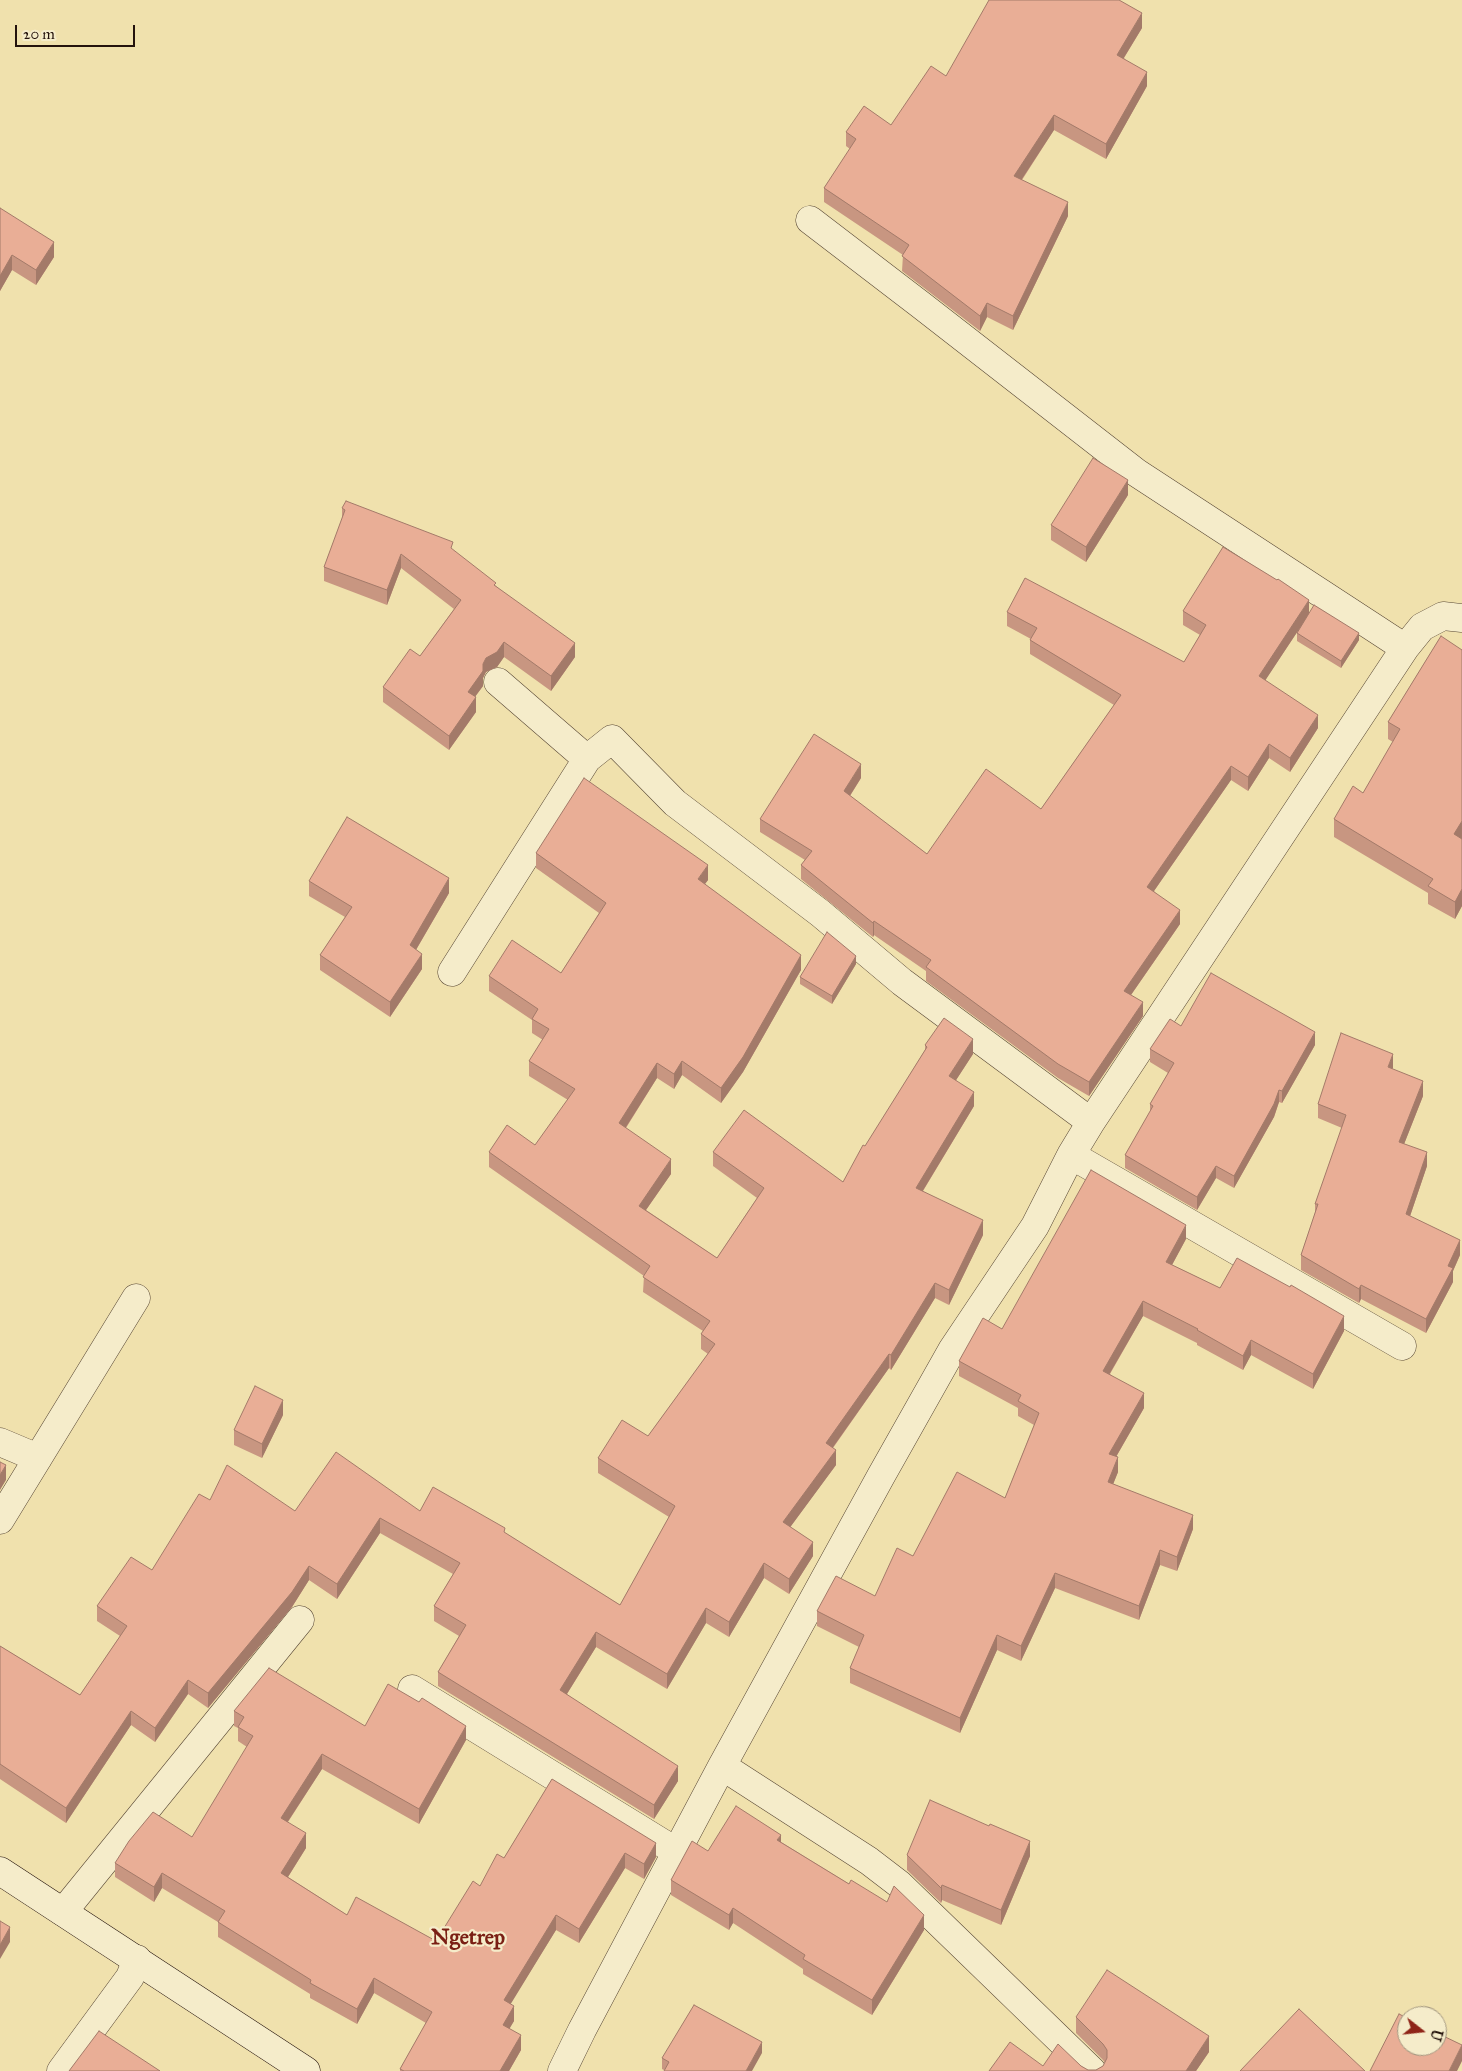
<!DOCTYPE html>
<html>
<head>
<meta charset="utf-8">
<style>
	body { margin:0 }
	#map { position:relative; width:1462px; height:2071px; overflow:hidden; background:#f0e1ad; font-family:"IM FELL Great Primer",serif }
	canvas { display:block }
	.north { position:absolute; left:1397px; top:2006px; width:50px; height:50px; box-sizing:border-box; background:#f5ecca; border:1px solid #a1957e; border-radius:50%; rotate:106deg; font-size:14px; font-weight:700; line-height:20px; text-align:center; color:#24130c }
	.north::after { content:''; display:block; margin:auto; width:18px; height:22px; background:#8f2418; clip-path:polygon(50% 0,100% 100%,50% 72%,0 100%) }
	.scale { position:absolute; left:15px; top:25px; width:120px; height:22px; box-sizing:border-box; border:2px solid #24130c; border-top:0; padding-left:6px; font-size:15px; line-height:18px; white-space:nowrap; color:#24130c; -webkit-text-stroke:4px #f5ecca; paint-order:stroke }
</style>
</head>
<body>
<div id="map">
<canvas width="1462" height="2071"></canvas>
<div class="north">U</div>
<div class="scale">20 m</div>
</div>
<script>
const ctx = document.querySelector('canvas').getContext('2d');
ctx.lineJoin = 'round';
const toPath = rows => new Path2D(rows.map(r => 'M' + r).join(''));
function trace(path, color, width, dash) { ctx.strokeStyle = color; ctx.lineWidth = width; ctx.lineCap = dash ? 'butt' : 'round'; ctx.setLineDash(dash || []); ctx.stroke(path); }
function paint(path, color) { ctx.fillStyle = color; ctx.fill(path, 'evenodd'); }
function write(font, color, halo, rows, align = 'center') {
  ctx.font = font + ' "IM FELL Great Primer",serif'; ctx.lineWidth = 4.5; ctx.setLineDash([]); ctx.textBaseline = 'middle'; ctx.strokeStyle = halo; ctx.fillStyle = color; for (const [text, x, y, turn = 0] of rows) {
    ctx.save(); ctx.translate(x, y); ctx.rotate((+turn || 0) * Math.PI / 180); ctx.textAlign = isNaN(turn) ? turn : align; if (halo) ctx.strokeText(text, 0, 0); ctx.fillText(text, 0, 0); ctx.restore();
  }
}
const street = toPath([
	[810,220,921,305,1137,473,1405,648],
	[498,682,587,759],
	[452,972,587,759,612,739,675,803,820,913,902,982,1091,1122],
	[1071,1155,1402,1346],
	[0,1442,38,1458],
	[0,1520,136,1298],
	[412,1689,677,1852],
	[722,1766,869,1861,899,1884,1092,2071],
	[63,1912,300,1620],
	[61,2071,130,1977,137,1959],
	[562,2071,582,2030,722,1766,881,1476,952,1350,1035,1226,1071,1155,1091,1122,1405,648,1422,627,1443,616,1462,618]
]);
const secondary = toPath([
	[0,1871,306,2071]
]);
trace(street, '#574634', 29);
trace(secondary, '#24130c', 29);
trace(street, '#f5ecca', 28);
trace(secondary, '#f5ecca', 28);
paint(toPath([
	[1142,28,1124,58,1147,86,1106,159,1054,130,1022,180,1068,216,1013,330,987,317,980,331,902,271,903,255,824,202,824,188,850,149,846,146,846,132,891,125,946,76],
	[0,208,54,257,36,285,12,270,0,291],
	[1128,495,1086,562,1051,540,1051,525],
	[342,508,453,550,496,586,575,657,551,691,504,657,497,667,486,672,483,678,483,686,475,697,476,712,449,750,383,702,383,687,420,656,454,609,401,568,387,605,324,581,324,567,342,519],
	[1183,611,1309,612,1359,640,1341,668,1297,641,1297,633,1298,631,1265,680,1318,728,1290,772,1269,758,1248,791,1231,780,1154,891,1180,924,1131,995,1143,1016,1089,1096,1058,1078,926,981,926,971,874,935,873,937,801,879,801,865,805,860,760,832,760,819,861,778,850,796,927,854,1041,809,1114,705,1030,654,1030,640,1031,639,1007,626,1007,612,1184,662,1200,635,1183,625],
	[1441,636,1462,839,1462,906,1455,919,1428,904,1428,893,1334,837,1334,819,1363,793,1393,742,1388,739,1388,722],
	[536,853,708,880,705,884,801,970,743,1072,721,1103,682,1075,674,1089,657,1078,626,1128,671,1174,646,1210,717,1258,757,1198,713,1166,713,1152,843,1182,925,1050,925,1045,973,1054,956,1080,974,1106,923,1191,983,1235,949,1305,935,1298,891,1370,889,1368,833,1448,836,1465,790,1527,813,1556,789,1594,764,1578,729,1637,706,1623,667,1689,596,1647,567,1694,678,1781,654,1819,438,1686,438,1672,459,1636,434,1621,434,1606,453,1574,380,1533,337,1599,309,1580,292,1607,208,1708,188,1694,155,1742,131,1725,66,1823,0,1779,0,1646,80,1695,120,1636,97,1621,97,1606,152,1570,210,1500,295,1511,420,1511,505,1533,620,1605,669,1517,598,1473,598,1458,648,1436,708,1354,701,1349,701,1334,703,1331,643,1292,644,1276,489,1167,489,1152,535,1145,568,1100,529,1076,529,1061,543,1040,532,1033,532,1020,489,991,489,976,561,973,599,913,536,868],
	[309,881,449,893,416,950,422,969,390,1017,320,970,320,955,345,917,309,896],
	[856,964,832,1004,800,984,800,977],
	[1181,1026,1315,1045,1282,1103,1279,1102,1274,1117,1234,1188,1216,1178,1197,1210,1125,1168,1125,1155,1150,1112,1150,1104,1168,1073,1150,1062,1150,1049],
	[1392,1069,1423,1096,1404,1144,1427,1166,1410,1216,1460,1255,1453,1271,1453,1282,1426,1333,1361,1299,1359,1303,1301,1270,1301,1255,1315,1213,1315,1204,1342,1128,1318,1118,1318,1104],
	[1186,1239,1172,1265,1220,1288,1344,1331,1313,1389,1251,1355,1243,1370,1197,1345,1197,1343,1143,1316,1110,1374,1144,1408,1116,1457,1118,1472,1113,1484,1193,1529,1177,1571,1160,1565,1139,1620,1055,1588,1021,1661,997,1650,960,1733,850,1683,850,1668,859,1647,817,1626,817,1611,875,1596,913,1556,1005,1498,1034,1425,1018,1416,1018,1408,959,1376,959,1361,1002,1329],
	[283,1415,262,1458,234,1445,234,1430],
	[234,1711,365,1726,466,1740,419,1824,322,1769,288,1822,306,1848,288,1877,347,1915,436,1941,480,1886,504,1858,552,1779,656,1857,644,1879,625,1868,579,1943,556,1930,510,2004,514,2021,509,2028,521,2050,509,2071,400,2071,400,2069,426,2023,374,1993,357,2024,310,1998,310,1994,218,1937,218,1922,162,1888,154,1902,115,1877,115,1863,192,1837,247,1747,238,1741,238,1728,234,1726],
	[781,1842,924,1930,872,2015,803,1974,803,1969,733,1923,729,1930,671,1895,671,1880,708,1851],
	[907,1855,1030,1856,1001,1925,942,1900,941,1903,907,1870],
	[1076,2017,1209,2052,1196,2071,989,2071,1043,2066,1081,2066,1088,2070,1096,2070,1103,2066,1105,2063,1103,2060,1076,2033],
	[762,2053,664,2070,662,2069,662,2058]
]), '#c89681');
paint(toPath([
	[1142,13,1142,28,1117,69,1117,55],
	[1147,72,1147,86,1106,159,1106,144],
	[1054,115,1054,130,1014,191,1014,176],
	[1068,202,1068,216,1013,330,1013,316],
	[54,242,54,257,36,285,36,270],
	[12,255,12,270,0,291,0,276],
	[987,303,987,317,980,331,980,316],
	[1128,480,1128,495,1086,562,1086,547],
	[401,554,401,568,387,605,387,590],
	[1309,600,1309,614,1259,690,1259,676],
	[1359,633,1359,640,1341,668,1341,661],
	[504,642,504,657,497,667,486,672,483,678,483,686,468,706,468,692,486,658],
	[575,643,575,657,551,691,551,676],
	[476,697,476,712,449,750,449,736],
	[1318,715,1318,728,1290,772,1290,758],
	[1269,744,1269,758,1248,791,1248,777],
	[861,764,861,778,844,805,844,791],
	[1231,766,1231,780,1147,901,1147,887],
	[1462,821,1462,838,1454,852,1454,834],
	[708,865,708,880,698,893,698,879],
	[449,878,449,893,410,960,410,945],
	[1462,889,1462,906,1455,919,1455,902],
	[1180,910,1180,924,1124,1005,1124,991],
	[874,921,874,935,873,937,873,923],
	[422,954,422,969,390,1017,390,1002],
	[801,955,801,970,743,1072,721,1103,721,1088],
	[856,956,856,964,832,1004,832,996],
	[1143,1002,1143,1016,1089,1096,1089,1082],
	[1315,1032,1315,1045,1282,1103,1282,1091],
	[973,1039,973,1054,949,1091,949,1076],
	[1393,1054,1393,1068,1388,1081,1388,1067],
	[682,1061,682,1075,674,1089,674,1074],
	[657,1063,657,1078,619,1138,619,1123],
	[1423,1081,1423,1096,1399,1157,1399,1142],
	[1279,1090,1279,1102,1274,1117,1234,1188,1234,1176],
	[974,1092,974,1106,916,1202,916,1188],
	[1427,1152,1427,1166,1406,1228,1406,1214],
	[671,1159,671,1174,639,1220,639,1206],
	[1216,1166,1216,1178,1197,1210,1197,1197],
	[983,1220,983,1235,949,1305,949,1290],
	[1186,1225,1186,1239,1166,1276,1166,1262],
	[1460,1240,1460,1255,1453,1271,1453,1282,1426,1333,1426,1319,1448,1266],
	[935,1283,935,1298,891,1370,891,1355],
	[1361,1285,1361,1299,1359,1303,1359,1289],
	[1143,1301,1143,1316,1103,1385,1103,1371],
	[1344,1316,1344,1331,1313,1389,1313,1374],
	[1251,1340,1251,1355,1243,1370,1243,1356],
	[889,1354,889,1368,826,1457,826,1443],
	[1144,1393,1144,1408,1109,1469,1109,1454],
	[283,1400,283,1415,262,1458,262,1444],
	[836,1450,836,1465,783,1537,783,1522],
	[1118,1457,1118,1472,1108,1497,1108,1482],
	[6,1465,6,1480,0,1490,0,1475],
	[1193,1515,1193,1529,1177,1571,1177,1557],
	[380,1518,380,1533,337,1599,337,1584],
	[813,1542,813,1556,789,1594,789,1579],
	[1160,1550,1160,1565,1139,1620,1139,1606],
	[764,1563,764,1578,729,1637,729,1622],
	[309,1566,309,1580,292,1607,208,1708,208,1693],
	[1055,1573,1055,1588,1021,1661,1021,1646],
	[706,1608,706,1623,667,1689,667,1674],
	[596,1632,596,1647,560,1705,560,1690],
	[997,1635,997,1650,960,1733,960,1718],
	[188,1680,188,1694,155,1742,155,1728],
	[131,1711,131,1725,66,1823,66,1808],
	[466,1726,466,1740,419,1824,419,1809],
	[322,1754,322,1769,281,1832,281,1818],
	[678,1766,678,1781,654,1819,654,1805],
	[306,1833,306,1848,281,1888,281,1873],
	[781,1835,781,1850,777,1840],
	[1030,1841,1030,1856,1001,1925,1001,1910],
	[656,1843,656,1857,644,1879,644,1864],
	[625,1853,625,1868,579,1943,579,1929],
	[162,1873,162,1888,154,1902,154,1887],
	[942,1885,942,1900,941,1903,941,1888],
	[733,1908,733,1923,729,1930,729,1915],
	[556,1915,556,1930,504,2015,504,2000],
	[924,1915,924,1930,872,2015,872,2000],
	[10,1927,10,1942,0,1959,0,1945],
	[374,1978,374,1993,357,2024,357,2009],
	[514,2006,514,2021,503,2040,503,2025],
	[521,2035,521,2050,509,2071,500,2071],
	[1209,2036,1209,2052,1196,2071,1186,2071],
	[762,2042,762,2053,752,2071,746,2071],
	[1462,2045,1462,2061,1457,2071,1449,2071]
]), '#a37a69');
const building = toPath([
	[989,0,1119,0,1142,13,1117,55,1147,72,1106,144,1054,115,1014,176,1068,202,1013,316,987,303,980,316,902,256,909,245,824,188,856,139,846,132,864,106,891,125,931,66,946,76,989,0],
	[0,208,54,242,36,270,12,255,0,276,0,208],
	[1093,458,1128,480,1086,547,1051,525,1093,458],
	[346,501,453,542,451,548,496,583,494,585,575,643,551,676,504,642,497,652,486,658,483,664,483,671,468,692,476,697,449,736,383,687,410,649,420,656,461,600,401,554,387,590,324,567,345,510,342,508,346,501],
	[1223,547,1277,580,1278,579,1309,600,1259,676,1318,715,1290,758,1269,744,1248,777,1231,766,1147,887,1180,910,1124,991,1143,1002,1089,1082,1058,1064,926,967,931,960,874,921,873,923,801,865,812,851,760,819,814,734,861,764,844,791,927,854,986,769,1041,809,1121,695,1030,640,1037,628,1007,612,1025,578,1184,662,1206,625,1183,611,1223,547],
	[1314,605,1359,633,1341,661,1297,633,1314,605],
	[1441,636,1462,650,1462,821,1454,834,1462,839,1462,889,1455,902,1428,886,1433,879,1334,819,1353,786,1363,793,1400,729,1388,722,1441,636],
	[584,778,708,865,698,879,801,955,743,1057,721,1088,682,1061,674,1074,657,1063,619,1123,671,1159,639,1206,717,1258,764,1188,713,1152,744,1110,843,1182,863,1145,865,1146,927,1047,925,1045,944,1018,973,1039,949,1076,974,1092,916,1188,983,1220,949,1290,935,1283,891,1355,889,1354,826,1443,836,1450,783,1522,813,1542,789,1579,764,1563,729,1622,706,1608,667,1674,596,1632,560,1690,678,1766,654,1805,438,1672,466,1625,434,1606,460,1563,380,1518,337,1584,309,1566,292,1592,208,1693,188,1680,155,1728,131,1711,66,1808,0,1764,0,1646,80,1695,127,1626,97,1606,131,1557,152,1570,199,1494,210,1500,227,1465,295,1511,336,1452,420,1511,433,1487,505,1528,504,1532,620,1605,675,1506,598,1458,622,1420,648,1436,715,1344,701,1334,710,1321,643,1277,650,1266,489,1152,507,1125,535,1145,575,1089,529,1061,549,1029,532,1019,538,1009,489,976,512,940,561,973,606,903,536,853,584,778],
	[347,817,449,878,410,945,422,954,390,1002,320,955,352,907,309,881,347,817],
	[827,932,856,956,832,996,800,977,827,932],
	[1211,973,1315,1032,1282,1091,1279,1090,1274,1104,1234,1176,1216,1166,1197,1197,1125,1155,1153,1106,1150,1104,1174,1063,1150,1049,1170,1019,1181,1026,1211,973],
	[1341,1033,1393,1054,1388,1067,1423,1081,1399,1142,1427,1152,1406,1214,1460,1240,1448,1266,1453,1268,1426,1319,1361,1285,1359,1289,1301,1255,1318,1204,1315,1204,1346,1115,1318,1104,1341,1033],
	[1091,1170,1186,1225,1166,1262,1220,1288,1237,1258,1290,1287,1291,1285,1344,1316,1313,1374,1251,1340,1243,1356,1197,1330,1198,1329,1143,1301,1103,1371,1144,1393,1109,1454,1118,1457,1108,1482,1193,1515,1177,1557,1160,1550,1139,1606,1055,1573,1021,1646,997,1635,960,1718,850,1668,864,1635,817,1611,836,1576,875,1596,897,1548,913,1556,957,1472,1005,1498,1039,1413,1018,1401,1021,1395,959,1361,983,1318,1002,1329,1091,1170],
	[255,1386,283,1400,262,1444,234,1430,255,1386],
	[0,1462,6,1465,0,1475,0,1462],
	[269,1668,365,1726,388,1684,419,1702,422,1698,466,1726,419,1809,322,1754,281,1818,306,1833,281,1873,347,1915,356,1897,436,1941,473,1881,480,1886,497,1854,504,1858,552,1779,656,1843,644,1864,625,1853,579,1929,556,1915,504,2000,514,2006,503,2025,521,2035,500,2071,404,2071,400,2069,432,2012,374,1978,357,2009,310,1983,311,1980,218,1922,225,1911,162,1873,154,1887,115,1863,129,1841,153,1812,192,1837,253,1736,238,1727,244,1717,234,1711,269,1668],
	[930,1800,989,1826,990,1824,1030,1841,1001,1910,942,1885,941,1888,907,1855,930,1800],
	[736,1806,781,1835,777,1840,849,1884,851,1880,887,1902,894,1886,924,1915,872,2000,803,1959,805,1955,733,1908,729,1915,671,1880,692,1841,708,1851,736,1806],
	[0,1921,10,1927,0,1945,0,1921],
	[1107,1970,1209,2036,1186,2071,989,2071,1010,2042,1043,2066,1058,2044,1081,2066,1088,2070,1096,2070,1103,2066,1107,2058,1107,2050,1103,2044,1076,2017,1107,1970],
	[694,2005,762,2042,746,2071,664,2071,669,2062,662,2058,694,2005],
	[1299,2009,1365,2071,1240,2071,1299,2009],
	[1399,2014,1407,2018,1407,2046,1437,2046,1437,2033,1462,2045,1449,2071,1370,2071,1399,2014],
	[99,2031,160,2071,69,2071,99,2031]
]);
paint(building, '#e9ae96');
trace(building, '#a37a69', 1);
write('bold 22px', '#7a1f14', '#f5ecca', [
	["Ngetrep",468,1939]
]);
</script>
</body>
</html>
